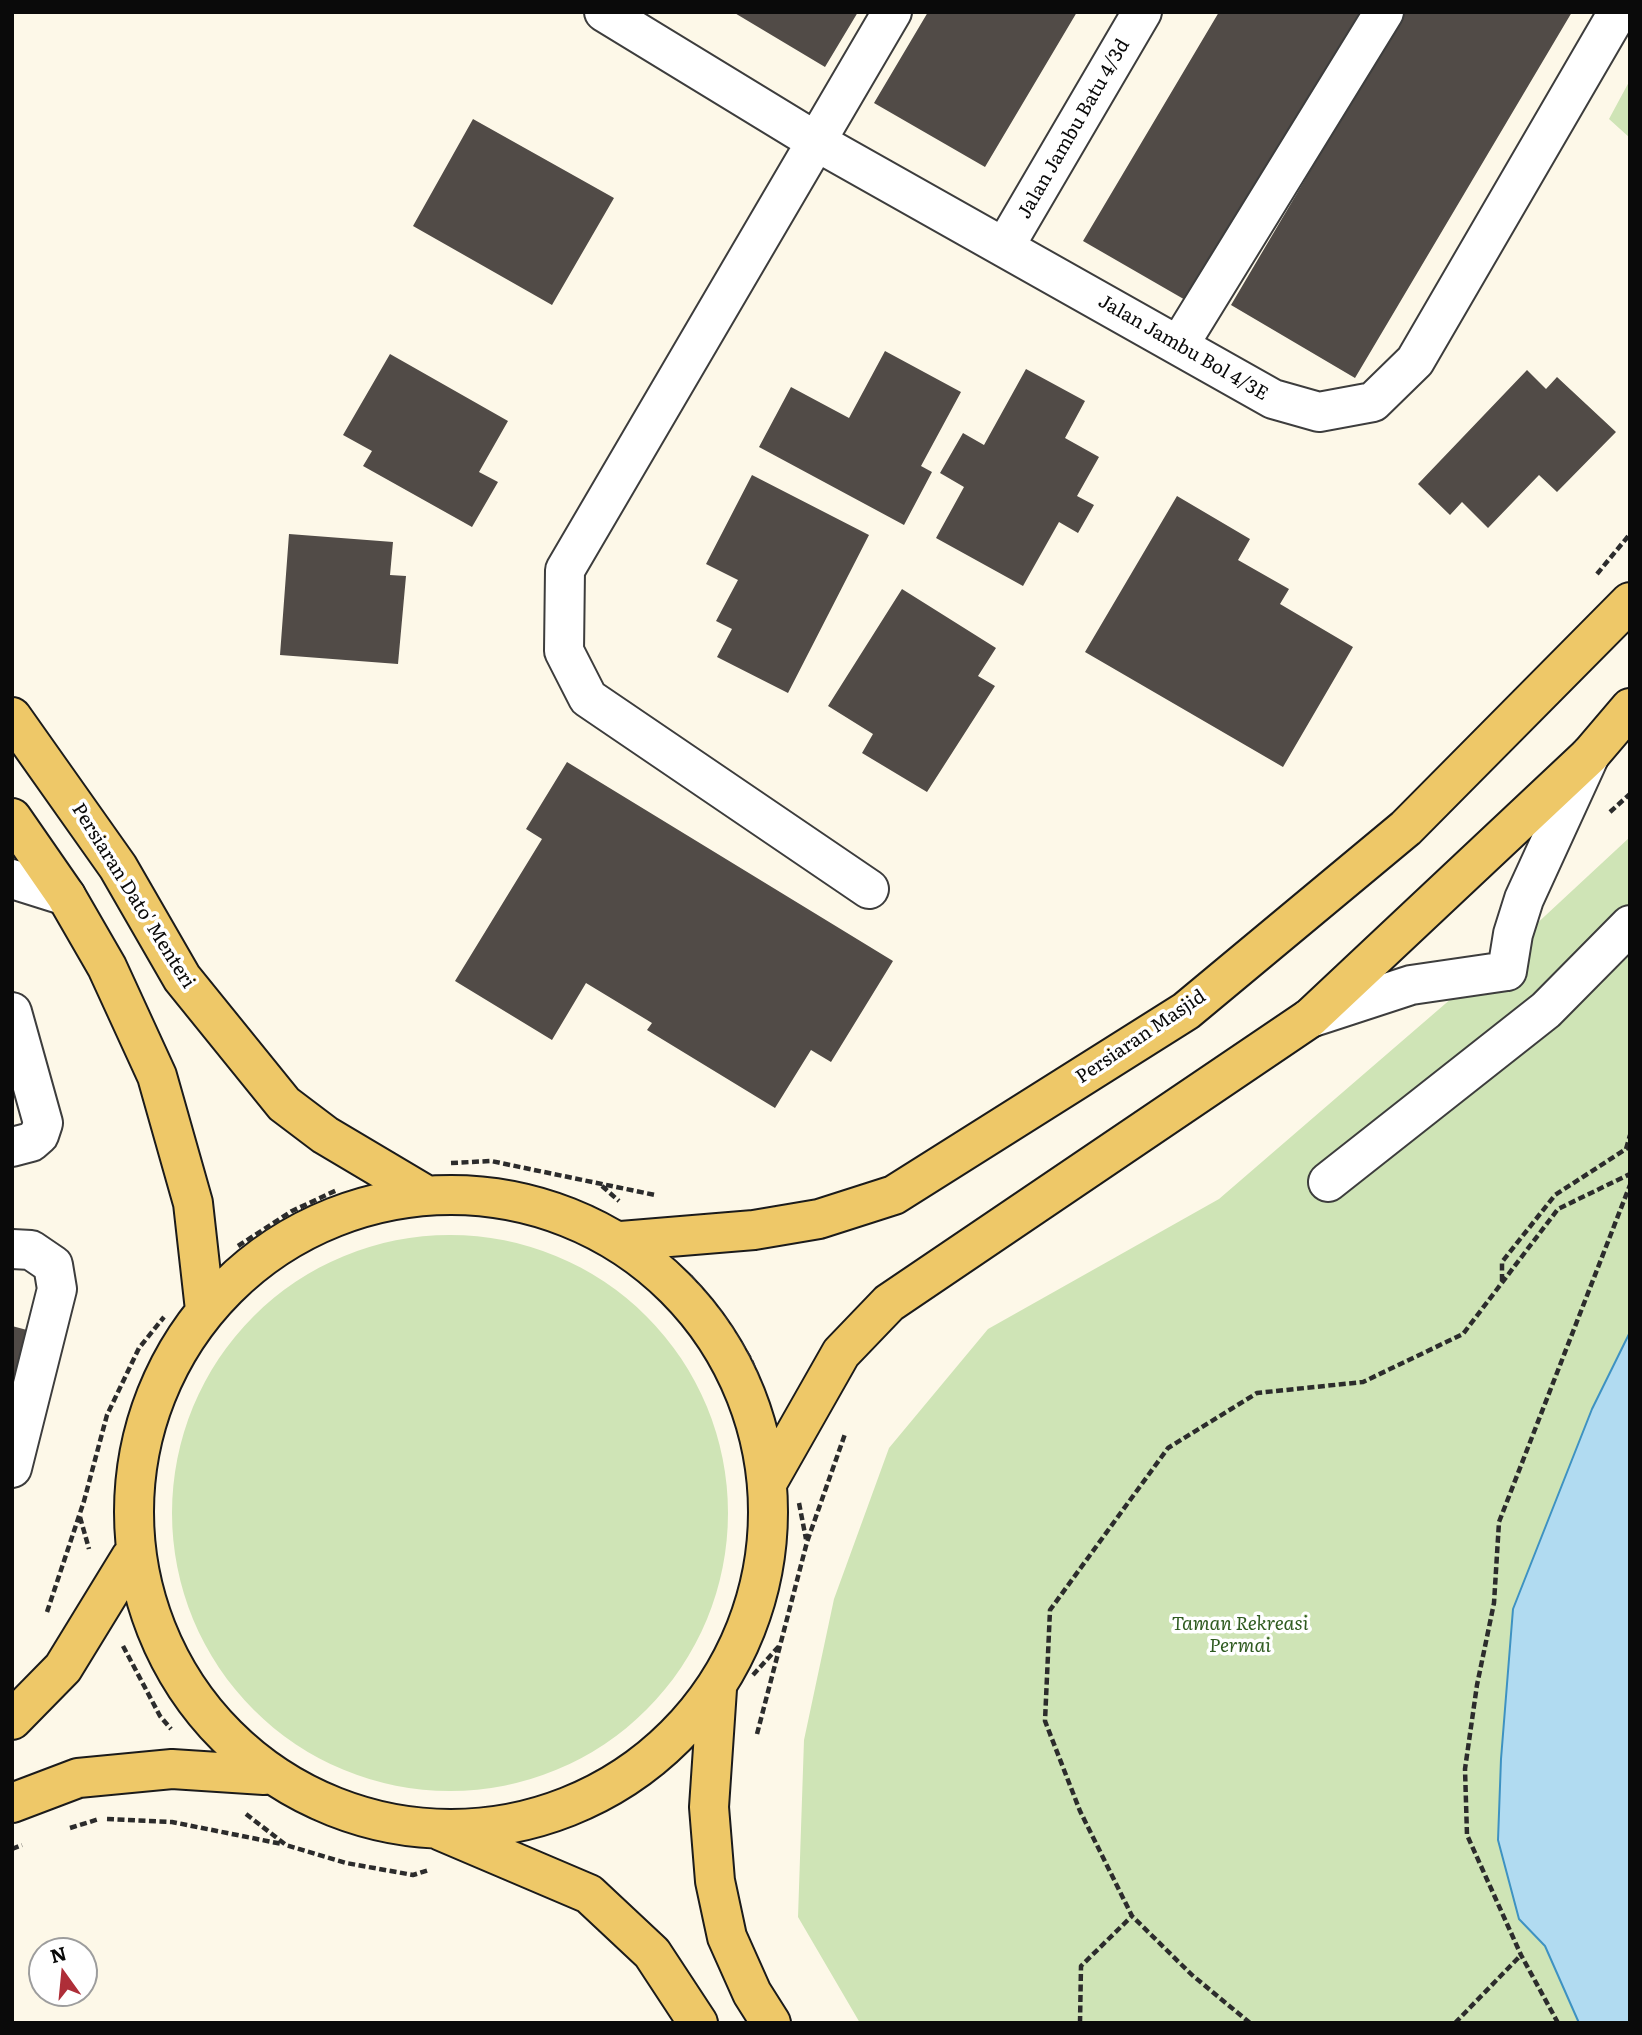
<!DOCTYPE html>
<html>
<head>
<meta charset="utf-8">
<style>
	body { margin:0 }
	#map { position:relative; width:1642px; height:2035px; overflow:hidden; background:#fdf8e8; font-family:Literata,serif }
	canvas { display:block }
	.frame { position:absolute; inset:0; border:14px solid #0a0a0a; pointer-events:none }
	.north { position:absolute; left:28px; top:1937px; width:70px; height:70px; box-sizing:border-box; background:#fff; border:2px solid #9d9d9d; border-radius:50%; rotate:345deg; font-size:19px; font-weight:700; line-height:28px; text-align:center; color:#0a0a0a }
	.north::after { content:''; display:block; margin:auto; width:24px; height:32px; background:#ae2e38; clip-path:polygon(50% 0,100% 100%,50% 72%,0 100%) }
</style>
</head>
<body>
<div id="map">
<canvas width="1642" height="2035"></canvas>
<div class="frame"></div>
<div class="north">N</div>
</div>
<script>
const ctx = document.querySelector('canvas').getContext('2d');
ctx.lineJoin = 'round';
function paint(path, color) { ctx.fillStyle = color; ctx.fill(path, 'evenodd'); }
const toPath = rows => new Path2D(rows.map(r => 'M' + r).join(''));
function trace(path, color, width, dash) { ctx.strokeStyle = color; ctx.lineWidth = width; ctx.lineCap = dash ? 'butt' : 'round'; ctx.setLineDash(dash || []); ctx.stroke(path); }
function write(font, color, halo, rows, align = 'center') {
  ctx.font = font + ' Literata,serif'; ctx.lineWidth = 7; ctx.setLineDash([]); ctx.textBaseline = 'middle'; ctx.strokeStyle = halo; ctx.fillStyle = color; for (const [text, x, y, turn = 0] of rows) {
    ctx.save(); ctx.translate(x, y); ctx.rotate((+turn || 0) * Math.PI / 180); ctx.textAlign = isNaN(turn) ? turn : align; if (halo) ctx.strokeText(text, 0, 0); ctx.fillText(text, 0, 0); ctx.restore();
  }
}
paint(toPath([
	[1630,80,1630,138,1609,119],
	[1630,837,1630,2023,860,2023,798,1917,804,1740,834,1599,889,1448,988,1329,1219,1199,1518,941],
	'172 1513a278 278 0 1 1 556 0a278 278 0 1 1-556 0Z'
]), '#cfe4b6');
const water = toPath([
	[1630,1332,1630,2023,1579,2023,1545,1946,1519,1919,1498,1840,1501,1759,1513,1609,1592,1409,1630,1332]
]);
paint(water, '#b1dbf1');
trace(water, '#3e92c2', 2);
paint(toPath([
	[733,12,858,12,825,67],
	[928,12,1077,12,985,167,874,103],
	[1219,12,1367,12,1194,305,1083,241],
	[1404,12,1572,12,1355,378,1231,305],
	[473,119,614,198,552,305,413,226],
	[885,351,961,392,921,466,932,472,904,525,759,447,791,387,849,418],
	[390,354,508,421,479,472,498,482,472,527,363,466,372,451,343,435],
	[1026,369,1085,401,1065,438,1099,457,1077,496,1094,505,1078,533,1059,522,1023,586,936,538,964,487,940,473,963,433,984,445],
	[1527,370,1546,389,1557,377,1616,432,1557,492,1539,475,1488,528,1462,502,1450,515,1418,484],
	[752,475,869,535,788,693,717,657,732,629,716,621,738,580,706,564],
	[1177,496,1250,539,1238,560,1289,589,1280,604,1353,647,1283,767,1085,652],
	[289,534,393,542,390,575,406,576,398,664,280,655],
	[902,589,996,648,978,676,995,686,927,792,862,753,873,734,828,706],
	[567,762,893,961,831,1062,811,1050,775,1108,647,1030,652,1023,586,983,552,1040,455,981,542,839,526,829],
	[12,1326,27,1330,13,1383,12,1383]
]), '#514b47');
const minor = toPath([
	[604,12,817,142,1273,399,1319,412,1373,402,1415,361,1618,12],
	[1005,246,1142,12],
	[1179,345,1384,12],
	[12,879,66,896],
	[869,889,588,698,564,651,565,570,892,12],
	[1507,971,1513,934,1524,899,1590,755],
	[12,1012,43,1123,39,1135,31,1142,12,1147],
	[1310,1018,1411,985,1507,971],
	[1328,1182,1546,1010,1630,925],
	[12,1249,31,1250,53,1265,57,1289,12,1468]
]);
const major = toPath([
	[12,717,118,867,182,978,284,1104,325,1135,426,1195],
	[12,818,66,896,107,967,157,1076,193,1203,205,1310],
	'134 1512a317 317 0 1 1 634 0a317 317 0 1 1-634 0Z',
	[621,1241,754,1230,819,1219,894,1195,1186,1011,1406,828,1630,602],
	[770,1478,841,1353,889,1303,1310,1018,1590,755,1630,708],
	[717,1689,709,1807,715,1881,727,1937,752,1993,771,2023],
	[12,1720,63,1668,131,1557],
	[12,1803,78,1778,172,1769,264,1775],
	[441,1831,589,1894,652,1953,698,2023]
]);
trace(minor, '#3d3d3d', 42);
trace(major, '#1b1b1b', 42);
trace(toPath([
	[1597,574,1630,534],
	[1610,812,1630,794],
	[451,1163,491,1161,655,1195],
	[602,1186,619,1201],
	[238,1246,292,1211,337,1190],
	[690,1276,726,1320,751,1360,766,1402],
	[1502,1281,1502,1262,1555,1195,1626,1149,1630,1135],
	[799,1503,806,1539],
	[80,1517,89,1549],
	[47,1612,84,1501,107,1415,139,1348,164,1317],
	[123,1646,160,1716,171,1729],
	[753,1675,780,1645],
	[757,1734,807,1542,845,1434],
	[246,1814,286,1845,346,1863,413,1875,429,1870],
	[107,1819,172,1822,282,1844],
	[70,1828,99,1819],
	[543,1831,587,1815,633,1791,670,1762],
	[12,1849,22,1845],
	[1080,2023,1081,1966,1132,1916],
	[1250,2023,1192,1975,1132,1916,1080,1811,1045,1721,1050,1610,1168,1448,1257,1393,1363,1382,1463,1334,1558,1209,1630,1174],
	[1455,2023,1521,1955],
	[1558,2023,1521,1955,1467,1835,1465,1769,1477,1685,1494,1603,1499,1522,1630,1185]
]), '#2c2c2c', 4.5, [7, 3.5]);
trace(minor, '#fff', 38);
trace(major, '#eec868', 38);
write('19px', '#0a0a0a', '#fff', [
	["Jalan Jambu Batu 4/3d",1074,129,-60],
	["Jalan Jambu Bol 4/3E",1183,348,30],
	["Persiaran Dato' Menteri",133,896,58],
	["Persiaran Masjid",1141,1037,-34]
]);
write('italic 19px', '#2f5b20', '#fff', [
	["Taman Rekreasi",1240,1624],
	["Permai",1240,1646]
]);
</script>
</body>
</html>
